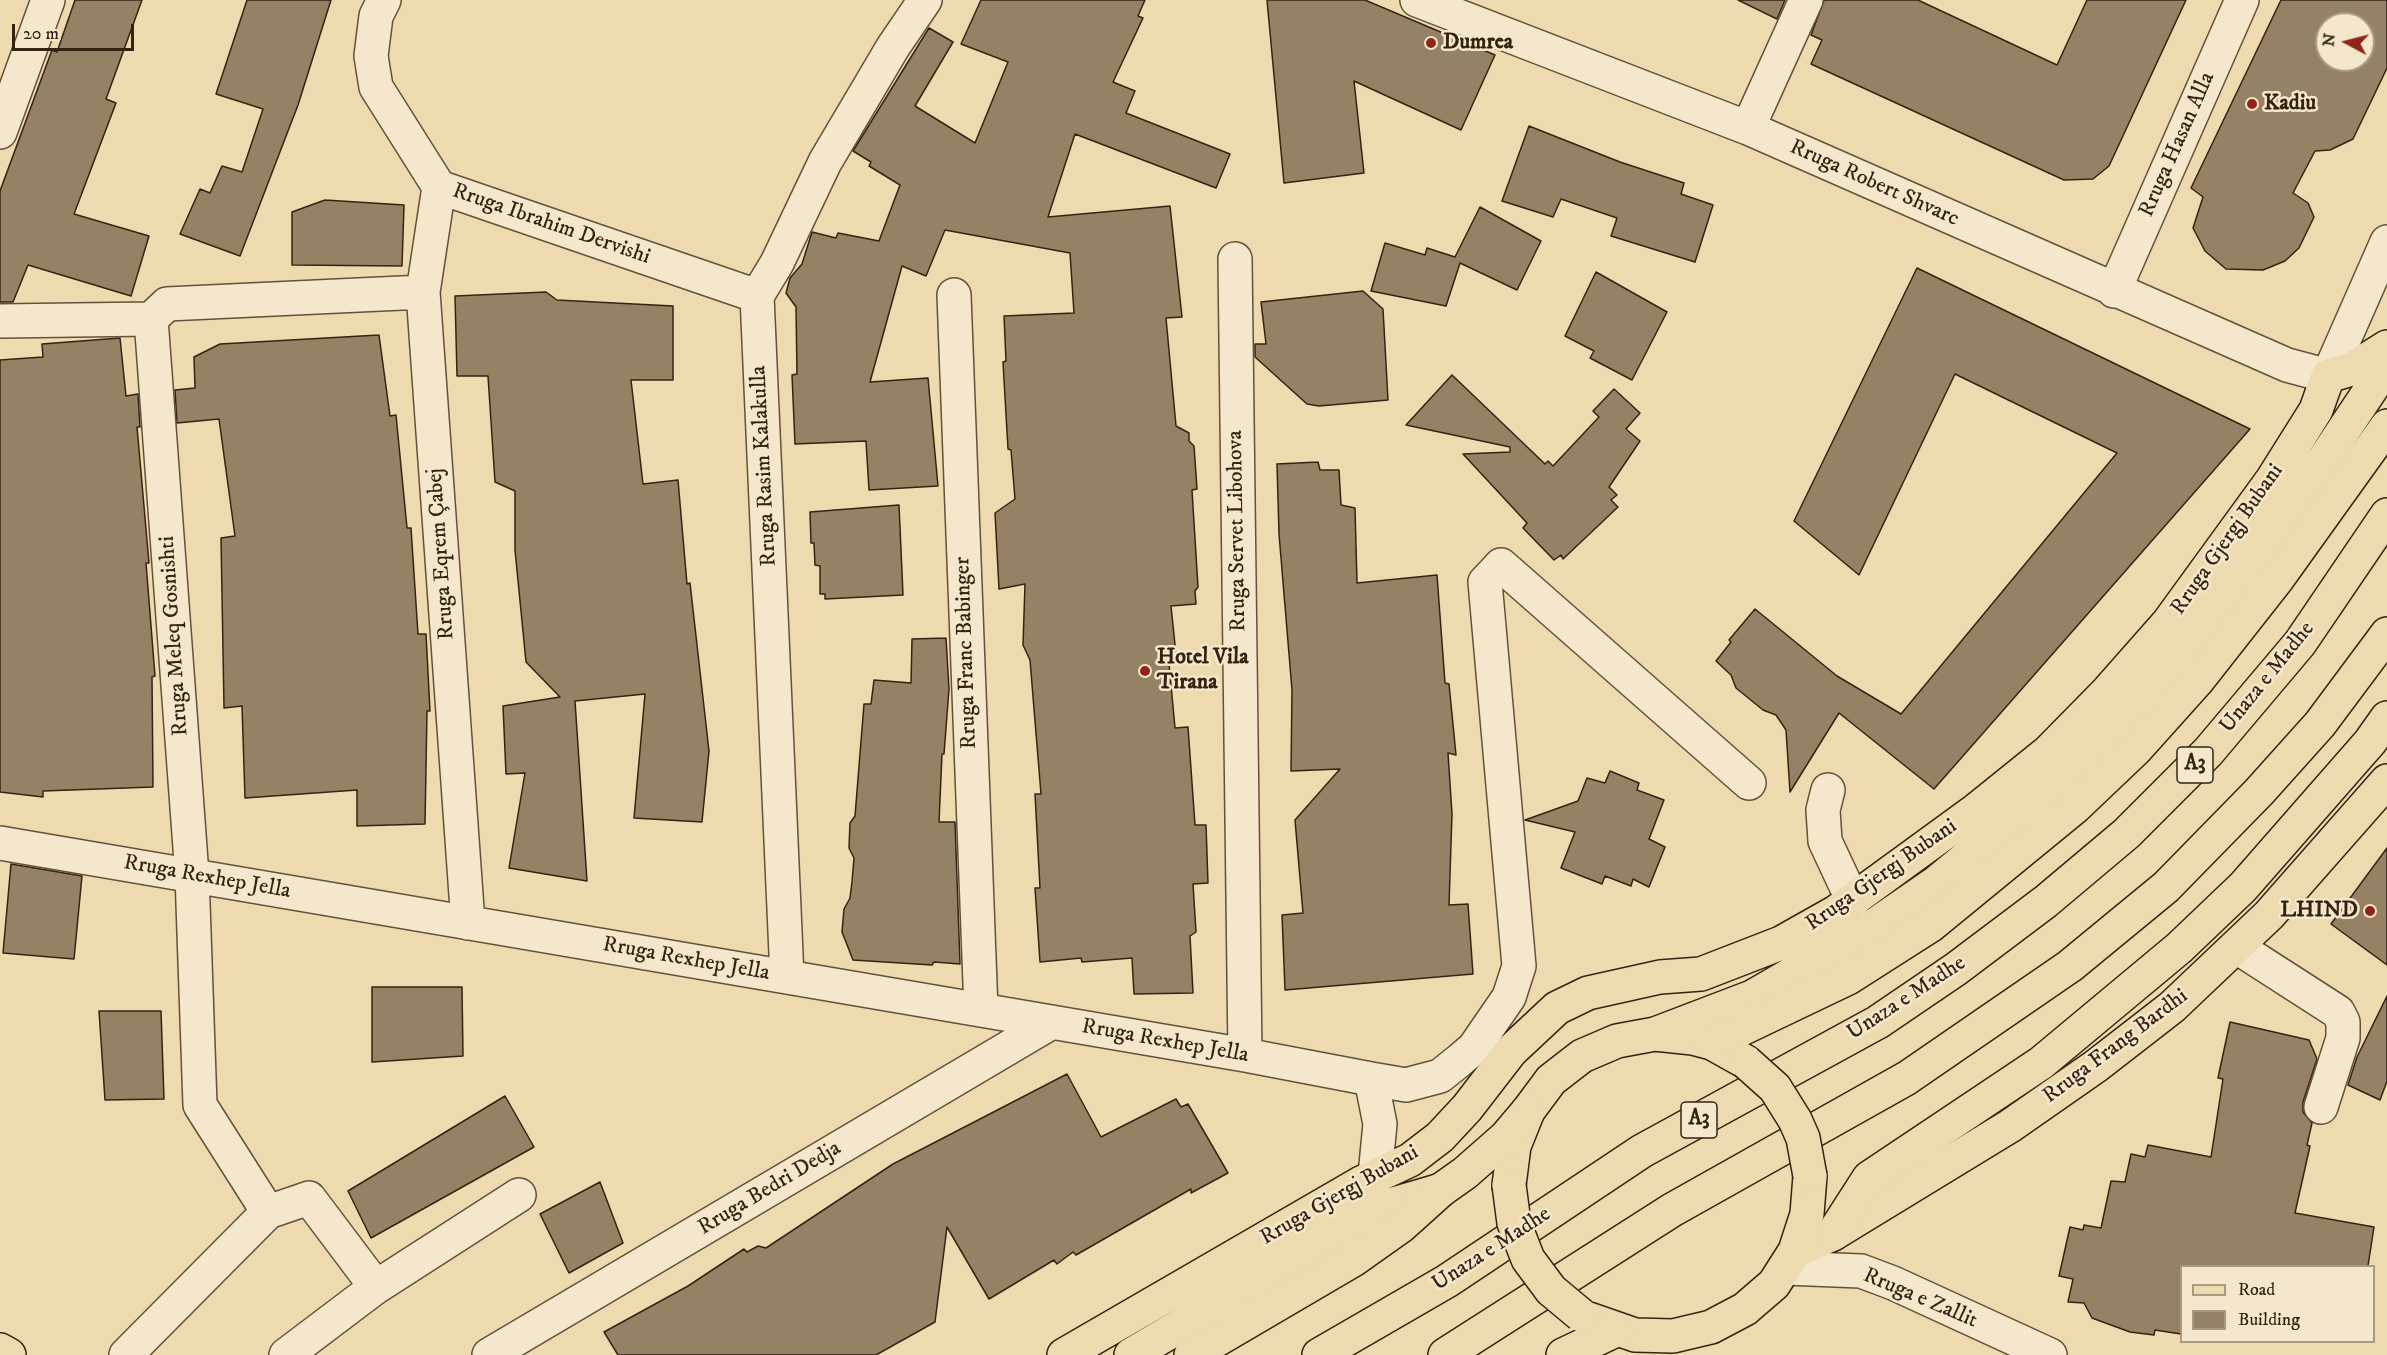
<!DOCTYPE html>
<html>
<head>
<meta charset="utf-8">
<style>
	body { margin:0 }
	#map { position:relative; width:2387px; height:1355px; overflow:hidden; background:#eedaaf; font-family:"IM FELL DW Pica",serif }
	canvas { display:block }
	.legend { position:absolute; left:2180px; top:1265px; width:195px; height:78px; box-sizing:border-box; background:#f4e7cb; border:2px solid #a89981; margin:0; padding:8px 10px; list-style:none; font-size:18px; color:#352312 }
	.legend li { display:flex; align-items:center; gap:12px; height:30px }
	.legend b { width:30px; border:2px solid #a89981 }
	.north { position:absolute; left:2315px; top:12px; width:60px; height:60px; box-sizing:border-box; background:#f4e7cb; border:2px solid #a89981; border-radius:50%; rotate:277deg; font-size:16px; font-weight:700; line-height:24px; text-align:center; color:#352312 }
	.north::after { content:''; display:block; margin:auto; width:21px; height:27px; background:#8f2418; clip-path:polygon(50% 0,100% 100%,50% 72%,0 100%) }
	.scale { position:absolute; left:12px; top:24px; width:122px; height:27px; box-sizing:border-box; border:3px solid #352312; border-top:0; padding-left:8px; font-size:18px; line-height:21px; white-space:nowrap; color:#352312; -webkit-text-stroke:4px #f4e7cb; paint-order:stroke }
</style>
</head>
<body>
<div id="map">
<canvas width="2387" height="1355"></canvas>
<ul class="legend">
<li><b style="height:8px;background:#eedaaf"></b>Road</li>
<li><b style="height:16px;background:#958264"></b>Building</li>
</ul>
<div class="north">N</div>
<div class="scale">20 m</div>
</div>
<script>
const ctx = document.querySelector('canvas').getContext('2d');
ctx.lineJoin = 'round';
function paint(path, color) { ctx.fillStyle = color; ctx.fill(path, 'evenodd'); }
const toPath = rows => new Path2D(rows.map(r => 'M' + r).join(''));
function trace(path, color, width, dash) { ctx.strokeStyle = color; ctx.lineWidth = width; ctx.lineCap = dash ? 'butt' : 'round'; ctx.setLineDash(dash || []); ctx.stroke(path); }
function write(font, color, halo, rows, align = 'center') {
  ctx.font = font + ' "IM FELL DW Pica",serif'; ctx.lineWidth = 5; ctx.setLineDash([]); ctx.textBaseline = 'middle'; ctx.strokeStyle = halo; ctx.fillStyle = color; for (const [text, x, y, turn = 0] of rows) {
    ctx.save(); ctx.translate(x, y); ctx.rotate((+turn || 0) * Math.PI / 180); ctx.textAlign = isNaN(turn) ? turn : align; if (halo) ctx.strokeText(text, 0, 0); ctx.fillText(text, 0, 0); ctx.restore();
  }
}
const building = toPath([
	[75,0,142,0,106,99,116,103,74,214,149,236,131,296,28,265,13,302,0,302,0,191,52,50,57,52,75,0],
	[247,0,331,0,298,105,240,256,180,234,200,189,210,193,222,166,242,172,263,109,216,94,247,0],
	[981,0,1145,0,1138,16,1143,18,1113,82,1135,91,1126,113,1230,154,1216,188,1075,134,1048,217,1170,206,1182,317,1166,318,1176,426,1189,433,1189,441,1194,446,1197,489,1192,490,1198,587,1195,591,1196,604,1171,606,1177,664,1169,664,1175,728,1188,727,1195,825,1206,825,1208,883,1193,884,1196,932,1190,936,1193,993,1134,994,1132,958,1082,962,1081,958,1040,962,1035,888,1040,888,1035,794,1041,794,1030,660,1023,645,1025,584,999,589,995,513,1015,499,1011,450,1008,449,1003,362,1006,361,1004,316,1074,313,1070,253,945,230,926,276,902,266,870,382,928,378,938,486,869,490,866,441,795,444,792,375,797,374,796,307,786,293,790,278,802,264,812,232,836,238,838,233,879,241,900,185,869,166,871,162,853,151,929,28,953,42,915,106,975,143,1008,62,961,44,981,0],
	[1267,0,1365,0,1495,55,1461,130,1354,81,1364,173,1284,183,1267,0],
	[1738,0,1785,0,1777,19,1738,0],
	[1824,0,1918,0,2057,65,2087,0,2186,0,2109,166,2093,179,2064,180,1811,64,1822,40,1811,35,1824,0],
	[2281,0,2387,0,2387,68,2353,139,2330,150,2315,151,2293,193,2308,203,2314,217,2299,248,2285,261,2263,270,2226,269,2205,251,2193,228,2203,197,2191,188,2281,0],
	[2327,24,2363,24,2363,60,2327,60,2327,24],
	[1529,126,1620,162,1684,183,1681,194,1713,205,1695,262,1611,236,1617,218,1561,199,1553,217,1502,201,1529,126],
	[325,200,404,205,402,266,292,265,292,212,325,200],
	[1480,207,1541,241,1517,290,1460,263,1446,306,1371,291,1385,243,1425,255,1427,248,1455,257,1480,207],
	[1917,268,2250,429,1934,789,1839,713,1790,792,1786,730,1776,715,1763,710,1736,688,1731,675,1716,661,1731,642,1729,640,1755,609,1837,676,1901,714,2117,453,1955,374,1859,575,1794,521,1917,268],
	[1596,272,1667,312,1632,380,1590,358,1594,351,1565,336,1596,272],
	[1363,291,1383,309,1388,400,1319,406,1307,404,1255,357,1255,344,1266,344,1261,302,1363,291],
	[546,292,557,300,673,306,673,380,631,380,643,484,678,480,687,584,690,583,709,751,702,822,634,818,645,694,575,701,587,881,509,868,525,773,506,774,503,706,560,697,526,662,515,550,515,491,495,482,488,376,457,376,455,296,546,292],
	[379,335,390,416,396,415,407,528,411,528,418,634,426,634,430,711,427,711,425,824,357,826,357,790,245,798,242,706,224,708,221,538,235,536,219,419,177,423,175,390,195,388,194,357,220,344,379,335],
	[120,338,126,396,138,394,140,427,137,427,149,563,146,563,155,676,152,677,153,787,43,791,43,797,0,792,0,360,43,357,42,344,120,338],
	[1452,375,1545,464,1548,461,1553,466,1599,417,1593,411,1614,389,1640,413,1626,429,1640,441,1609,487,1617,495,1611,500,1618,507,1563,559,1561,555,1554,560,1523,528,1527,523,1463,454,1510,452,1510,447,1406,425,1452,375],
	[1318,462,1320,470,1339,470,1341,505,1355,508,1357,583,1437,575,1445,683,1449,684,1456,755,1448,753,1452,814,1449,905,1468,904,1473,974,1285,990,1282,915,1303,913,1295,820,1340,769,1291,771,1292,690,1279,534,1277,464,1318,462],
	[899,505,903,595,825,599,825,594,820,594,820,566,815,565,814,543,811,543,810,512,899,505],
	[946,638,949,689,944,754,942,754,939,822,955,822,960,964,934,962,932,965,853,960,842,932,844,909,850,898,852,882,854,858,849,848,850,823,855,816,864,704,871,704,874,680,911,683,912,639,946,638],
	[1610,771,1639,783,1637,790,1664,800,1649,839,1665,847,1649,887,1633,879,1631,886,1605,876,1602,884,1561,868,1575,832,1525,820,1578,801,1587,778,1605,783,1610,771],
	[2387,848,2387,965,2331,924,2387,848],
	[11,864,82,876,74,959,3,953,11,864],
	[372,987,462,987,463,1056,372,1062,372,987],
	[2387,996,2387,1081,2380,1100,2348,1085,2357,1057,2387,996],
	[99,1011,161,1011,164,1099,105,1100,99,1011],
	[2230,1022,2309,1040,2317,1059,2303,1102,2303,1112,2312,1123,2307,1145,2310,1146,2295,1213,2374,1227,2368,1266,2181,1266,2181,1334,2155,1330,2154,1335,2130,1332,2092,1318,2084,1303,2068,1302,2073,1279,2059,1276,2070,1227,2083,1230,2084,1225,2101,1228,2111,1181,2125,1182,2131,1154,2145,1157,2148,1145,2211,1157,2223,1079,2218,1078,2230,1022],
	[1067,1074,1101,1137,1176,1099,1181,1107,1188,1104,1228,1173,1191,1193,1191,1189,1076,1255,1073,1252,1057,1264,1054,1260,989,1299,947,1227,935,1322,876,1355,618,1355,604,1332,688,1286,744,1249,747,1252,758,1246,766,1248,893,1164,1067,1074],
	[505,1096,534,1147,371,1238,348,1191,505,1096],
	[600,1182,623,1243,569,1273,540,1214,600,1182]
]);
paint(building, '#958264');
trace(building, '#352312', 1.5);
const minor = toPath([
	[384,0,376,16,371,56,376,87,439,187,757,296],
	[1417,0,1748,128,2287,365,2328,376,2387,242],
	[1748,128,1806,0],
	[0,132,48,0],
	[439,187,423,292,468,923],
	[1235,259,1245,1055],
	[2114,291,2242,0],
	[954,295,981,1010],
	[0,321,151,319],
	[1828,790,1823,810,1825,841,1853,901],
	[0,843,1245,1055,1371,1079,1380,1124,1375,1175],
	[2237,947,2338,1012,2343,1022,2343,1038,2321,1107],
	[787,977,757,296,777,263,825,162,893,47,925,0],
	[1371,1079,1406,1085,1440,1076,1460,1060,1474,1048,1509,997,1519,966,1485,582,1501,565,1749,783],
	[268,1212,200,1105,192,875,151,319,167,304,423,292],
	[1785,1268,1861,1271,1893,1283,2050,1355],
	[126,1355,268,1212,309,1198,376,1287],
	[286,1355,376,1287,519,1195],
	[489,1355,1052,1022]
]);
const major = toPath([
	[1655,1034,1752,997,1866,931,1937,882,2056,784,2144,699,2215,612,2305,488,2387,365],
	[1509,1185,1514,1146,1528,1111,1551,1080,1582,1056,1617,1041,1655,1034,1693,1038,1712,1043,1746,1062],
	[1795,1251,1833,1234,2010,1126,2096,1066,2172,1007,2269,915,2387,781],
	[1589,1319,1635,1335,1673,1336,1711,1327,1745,1309,1774,1284,1795,1251,1807,1214,1810,1176],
	[0,1350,9,1355],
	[1064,1355,1361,1183,1410,1160,1440,1137,1467,1108,1511,1051,1557,1008,1588,993,1660,977,1701,974,1781,943,1836,912,1976,810,2048,752,2108,691,2168,623,2272,480,2316,410,2328,376,2352,369,2387,347],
	[1131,1355,1380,1208,1441,1190]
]);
const highway = toPath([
	[1712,1043,1848,978,1931,925,2075,807,2136,749,2197,681,2278,578,2387,426],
	[1833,1234,1869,1178,2041,1063,2179,948,2243,887,2370,742,2387,718],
	[1191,1355,1353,1260,1401,1226,1441,1190,1465,1173,1506,1137,1528,1111],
	[1319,1355,1447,1281,1642,1151,1878,1022,1956,969,2045,902,2127,833,2208,752,2300,643,2387,515],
	[1445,1355,1672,1210,1907,1078,2070,966,2166,887,2259,792,2320,724,2387,634],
	[1563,1355,1616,1330]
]);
trace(minor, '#635139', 36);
trace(major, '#352312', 36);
trace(highway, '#352312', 36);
trace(minor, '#f4e7cb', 33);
trace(major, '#eedaaf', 33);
trace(highway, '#eedaaf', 33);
const majorBridge = toPath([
	[1746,1062,1775,1088,1795,1120,1803,1138,1810,1176],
	[1509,1185,1514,1223,1528,1259,1551,1290,1581,1315]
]);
trace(majorBridge, '#352312', 36, []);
trace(majorBridge, '#eedaaf', 33);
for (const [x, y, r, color] of [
	[1431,43,6,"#8f2418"],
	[2252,104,6,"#8f2418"],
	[1145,671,6,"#8f2418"],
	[2370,911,6,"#8f2418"]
]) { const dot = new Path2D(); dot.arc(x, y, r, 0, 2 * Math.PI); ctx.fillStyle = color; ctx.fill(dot); trace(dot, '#f4e7cb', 2); }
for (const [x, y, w] of [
	[2195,765,36],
	[1699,1120,36]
]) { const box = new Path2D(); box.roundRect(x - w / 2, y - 18, w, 36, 4.5); ctx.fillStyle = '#f4e7cb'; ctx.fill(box); trace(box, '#352312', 1.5); }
write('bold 21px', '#352312', null, [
	["A3",2195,765],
	["A3",1699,1120]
]);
write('bold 22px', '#352312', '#f4e7cb', [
	["Dumrea",1443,43],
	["Kadiu",2264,104],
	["Hotel Vila",1157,658],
	["Tirana",1157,683],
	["LHIND",2358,911,"right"]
], 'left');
write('22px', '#352312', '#f4e7cb', [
	["Rruga Hasan Alla",2178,145,-66],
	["Rruga Robert Shvarc",1874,184,24],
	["Rruga Ibrahim Dervishi",551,225,19],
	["Rruga Rasim Kalakulla",765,466,-93],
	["Rruga Servet Libohova",1238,531,-91],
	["Rruga Gjergj Bubani",2228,540,-55],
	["Rruga Eqrem Çabej",442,554,-94],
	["Rruga Meleq Gosnishti",175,636,-94],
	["Rruga Franc Babinger",967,653,-92],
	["Unaza e Madhe",2268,678,-51],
	["Rruga Gjergj Bubani",1882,876,-35],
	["Rruga Rexhep Jella",207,878,10],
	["Rruga Rexhep Jella",686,960,10],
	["Unaza e Madhe",1907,999,-33],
	["Rruga Rexhep Jella",1165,1042,10],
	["Rruga Frang Bardhi",2116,1047,-37],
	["Rruga Bedri Dedja",770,1189,-31],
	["Rruga Gjergj Bubani",1340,1196,-30],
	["Unaza e Madhe",1492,1250,-33],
	["Rruga e Zallit",1920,1299,23]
]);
</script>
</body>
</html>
